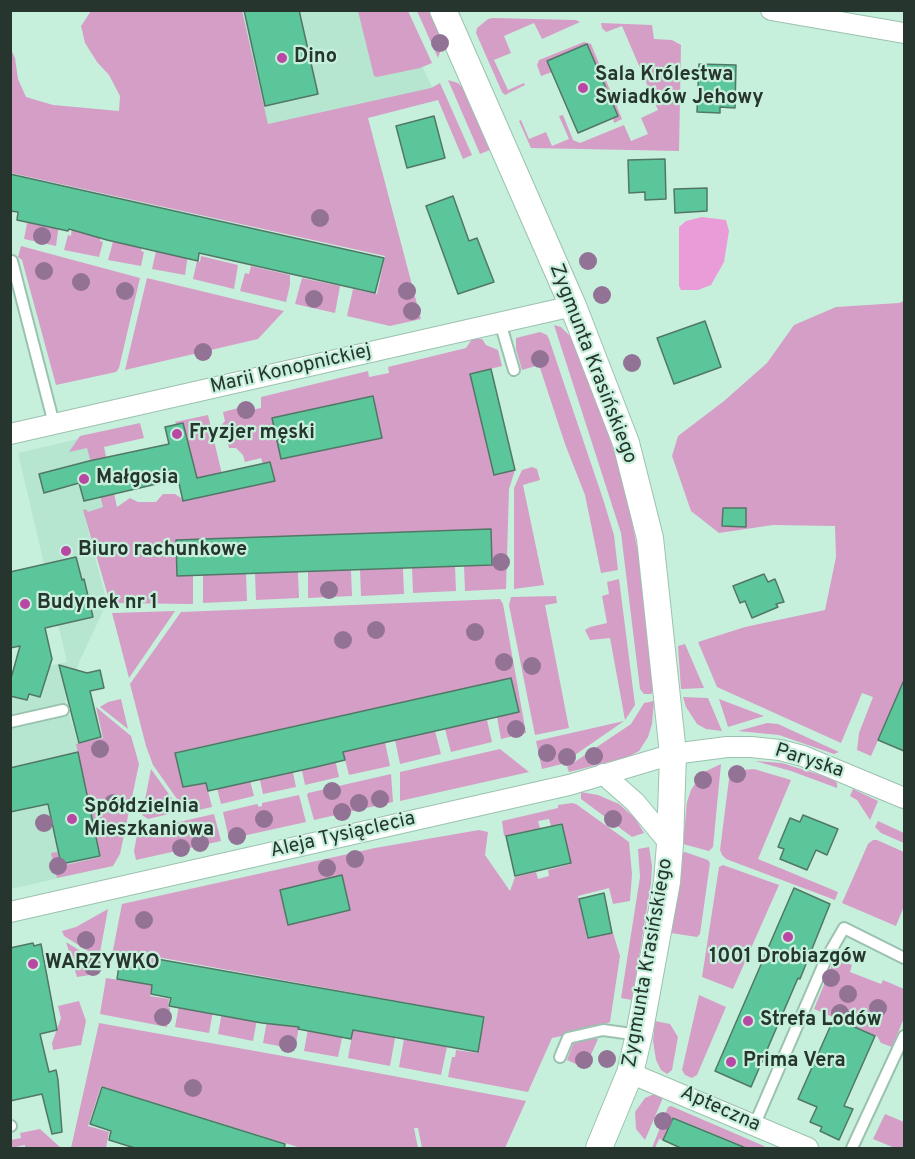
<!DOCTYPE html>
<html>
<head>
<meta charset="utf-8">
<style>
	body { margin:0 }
	#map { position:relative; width:915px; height:1159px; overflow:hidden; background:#c7f0dc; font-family:Overpass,sans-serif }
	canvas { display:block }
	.frame { position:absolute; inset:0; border:12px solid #26362e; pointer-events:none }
</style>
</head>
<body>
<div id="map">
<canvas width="915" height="1159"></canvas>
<div class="frame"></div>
</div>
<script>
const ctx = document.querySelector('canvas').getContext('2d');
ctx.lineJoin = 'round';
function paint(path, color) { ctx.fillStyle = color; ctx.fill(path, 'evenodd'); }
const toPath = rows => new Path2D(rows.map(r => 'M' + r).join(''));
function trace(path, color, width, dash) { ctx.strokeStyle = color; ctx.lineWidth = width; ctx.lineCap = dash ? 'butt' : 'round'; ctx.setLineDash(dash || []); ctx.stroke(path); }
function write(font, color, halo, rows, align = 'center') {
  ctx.font = font + ' Overpass,sans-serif'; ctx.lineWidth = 4.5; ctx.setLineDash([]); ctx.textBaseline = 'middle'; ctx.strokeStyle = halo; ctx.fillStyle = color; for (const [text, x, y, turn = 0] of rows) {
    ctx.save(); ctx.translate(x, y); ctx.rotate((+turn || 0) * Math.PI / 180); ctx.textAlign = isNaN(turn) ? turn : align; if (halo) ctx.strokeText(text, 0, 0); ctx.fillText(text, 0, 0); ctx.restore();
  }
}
paint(toPath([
	[228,11,397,11,438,100,258,142],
	[91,436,109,512,85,518,107,603,80,660,65,702,79,745,107,867,11,889,10,675,67,662,18,453]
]), '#b6e6cf');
paint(toPath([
	[91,11,242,11,268,124,431,88,440,83,472,155,463,159,438,100,368,118,421,319,390,326,347,316,353,289,377,294,385,256,11,173,11,49,15,58,18,79,26,97,53,105,119,111,120,96,109,75,97,62,85,43,81,26],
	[358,11,408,11,432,63,420,68,377,77,374,76],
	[417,11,430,11,443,43,438,58],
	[493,18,576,20,580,22,542,39,534,23,504,36,511,53,494,60,508,90,524,83,525,85,505,95,502,92,476,33,477,28,488,19],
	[601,23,652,25,654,39,672,40,681,45,679,151,531,148,519,121,521,120,529,139,546,132,552,146,569,139,559,116,563,115,573,140,580,143,624,125,631,141,648,134,641,118,658,110,622,26,606,32,602,28],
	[584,42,591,44,622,119,614,123,613,118,618,116,587,44,548,61,552,72,541,76,537,65,539,60],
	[448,80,458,83,463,88,490,150,480,154],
	[28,218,59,224,56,246,24,239],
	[72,227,101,233,100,241,103,242,99,257,64,250,68,235,71,236],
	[114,238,143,244,141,251,144,252,141,266,108,260],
	[21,246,140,278,119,368,116,372,56,385,22,260,18,257],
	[157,247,188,254,185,275,152,269],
	[201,256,238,265,234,289,193,279,197,261,200,262],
	[251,266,290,275,290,285,286,302,240,291,245,273,249,274],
	[147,278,284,311,258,339,125,370],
	[302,278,340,286,335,313,295,304],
	[904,301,904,706,900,712,892,709,871,756,857,750,859,733,873,697,862,693,841,743,717,687,698,642,745,627,825,610,836,557,835,526,773,525,719,533,691,511,672,456,678,436,724,401,767,363,794,325,836,307,899,303],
	[554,325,561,327,570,336,595,397,622,473,638,552,645,607,654,690,651,694,644,694,640,689,621,533],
	[540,332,547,335,549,339,603,499,614,535,618,570,601,573,585,495,565,444,539,365,522,370,516,349,516,338],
	[472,339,482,339,486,345,498,350,502,366,470,374,494,475,515,470,509,489,506,589,465,591,464,566,490,529,177,540,193,575,193,604,110,603,83,510,86,509,88,512,103,507,87,448,69,452,80,436,140,423,144,438,104,447,117,507,130,498,138,502,156,502,163,494,175,494,184,500,201,496,187,442,175,422,208,415,226,491,272,469,271,466,264,468,261,458,245,462,243,455,236,448,229,448,222,424,225,421,223,412,250,405,251,410,261,408,261,397,368,371,369,377,389,373,388,367,466,348],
	[532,467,537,469,540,480,523,485,544,585,514,589,514,488,522,470],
	[455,566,456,591,413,593,412,568],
	[403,568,404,594,361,596,360,570],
	[351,570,352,596,308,598,308,571],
	[298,572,299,598,256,600,255,573],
	[246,573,247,601,203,603,203,575],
	[619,579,635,705,625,720,610,638,590,640,585,630,590,627,607,623,602,596,609,594,607,582],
	[556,596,557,603,545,605,569,728,535,735,509,605,511,597],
	[500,599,503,604,526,733,501,739,497,717,519,712,511,678,176,752,183,787,206,783,212,807,194,811,184,809,153,765,146,746,130,684,181,612],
	[175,611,129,678,112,613],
	[685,644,704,688,681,689,678,646],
	[683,697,708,698,722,731,706,729,697,724,686,707],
	[121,699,128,729,100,707,108,702],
	[719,699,764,716,728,727],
	[654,701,652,724,648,737,639,751,628,757,569,772,567,767,631,724,644,703],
	[96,707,131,736,139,764,120,854,113,866,57,878,51,853,57,852,61,866,101,857,76,744,103,738],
	[487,720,492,742,451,752,445,729],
	[624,721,562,764,542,769,536,741],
	[767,723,778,724,839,752,834,754,779,735,738,731],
	[435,731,441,754,400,764,395,740],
	[385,742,390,766,349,775,343,752],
	[500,749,529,772,400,801,400,772],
	[334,754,339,777,305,785,300,761],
	[755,761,782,763,833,779,837,783,837,788,791,771],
	[291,763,296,787,263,794,258,771],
	[721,764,713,847,709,851,683,844,687,802,691,790,702,773],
	[151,769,181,811,148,819,142,815],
	[754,769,791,780,758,859,838,892,835,900,726,859,722,855,720,850,730,771],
	[248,773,254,796,221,804,215,780],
	[391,774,393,802,314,820,307,795,308,793],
	[853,789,878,801,870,820,857,800,850,796],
	[581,792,598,795,619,804,635,818,644,833,632,837,581,799],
	[299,795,306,822,229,839,223,812,257,804,259,807,262,806,262,803],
	[572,803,576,804,629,842,632,874,630,901,613,904,609,888,578,896,587,938,613,933,620,956,610,1022,586,1031,552,1038,528,1092,448,1077,452,1057,455,1057,456,1050,478,1053,485,1017,157,957,150,996,169,999,168,1007,170,1008,167,1027,100,1014,106,978,133,982,137,960,112,955,122,904,375,848,479,830,488,832,485,855,510,891,515,877,536,872,538,879,549,876,548,870,571,864,562,823,551,826,549,819,538,821,540,828,504,836,502,821,558,808,558,805],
	[214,814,221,841,136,860,134,851,137,835,144,830],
	[878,821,904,833,904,843,881,833,875,827],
	[873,840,877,840,904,852,904,906,896,926,842,903,868,844],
	[649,847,652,866,651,883,632,1000,621,998,640,877,638,849],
	[685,852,708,860,710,863,700,934,697,937,671,933,682,853],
	[723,865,779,885,733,989,702,977,719,867],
	[108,909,99,958,64,936,62,931,76,927],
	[66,942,98,962,96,974,77,977],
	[835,958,852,965,850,972,881,984,883,980,904,989,904,1018,892,1047,881,1043,877,1036,814,1009],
	[699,995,726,1007,697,1075,692,1078,685,1075,682,1070],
	[180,1000,214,1006,209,1033,175,1027],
	[79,1001,86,1021,81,1045,53,1050,52,1043,61,1018,58,1006],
	[223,1007,258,1014,253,1041,218,1034],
	[268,1015,300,1021,295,1049,263,1043],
	[655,1021,670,1024,678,1037,672,1070,667,1074,661,1070,656,1060,653,1041],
	[99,1023,372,1072,526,1101,505,1148,422,1148,418,1128,414,1128,418,1148,301,1148,101,1086,88,1126,109,1132,106,1148,71,1148],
	[309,1023,344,1029,338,1057,304,1051],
	[353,1030,395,1038,390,1066,348,1058],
	[591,1038,598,1039,585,1068,567,1060,574,1042],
	[404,1039,447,1047,441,1075,399,1067],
	[654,1094,662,1095,662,1100,645,1140,636,1129,635,1112,645,1098],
	[671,1106,764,1146,765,1148,748,1148,673,1117,663,1140,659,1139,655,1148,652,1148,668,1107],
	[885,1114,904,1122,904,1148,895,1148,873,1139],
	[40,1129,61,1148,25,1148,25,1145,11,1148,11,1140,21,1138,20,1133]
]), '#d59ec7');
paint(toPath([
	[702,217,726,220,729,231,724,262,711,285,698,290,681,290,679,286,679,227,686,221]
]), '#e99cd7');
const building = toPath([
	[244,10,299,10,318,94,265,106,244,10],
	[587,44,618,116,578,133,547,61,587,44],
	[699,64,736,65,735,108,720,107,720,113,697,112,699,64],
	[434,116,445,158,407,168,396,126,434,116],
	[665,159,666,199,645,200,645,192,629,193,628,160,665,159],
	[10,174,384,258,375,293,199,253,198,261,107,240,69,229,68,231,17,220,18,212,10,211,10,174],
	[707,188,707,211,675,213,674,189,707,188],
	[453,196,469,241,477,238,494,282,458,294,426,206,453,196],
	[705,321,721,367,674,384,657,338,705,321],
	[491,369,515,470,494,475,470,374,491,369],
	[373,396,382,438,281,459,272,418,373,396],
	[183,423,197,478,270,462,275,481,183,501,178,479,84,501,79,483,44,493,39,474,89,461,169,444,165,427,183,423],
	[723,508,746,508,746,527,722,526,723,508],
	[491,529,492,565,177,576,176,540,491,529],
	[76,557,82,580,84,579,93,617,45,628,52,659,40,697,29,694,27,700,10,696,10,682,20,646,10,648,10,572,76,557],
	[764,574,768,582,775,579,784,602,776,604,778,607,752,618,745,601,740,603,733,586,764,574],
	[59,665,87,673,100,670,104,688,90,691,101,737,79,743,59,665],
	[511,678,519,712,343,752,345,760,316,767,208,791,206,783,183,787,175,753,511,678],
	[904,680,904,751,878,740,904,680],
	[78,752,100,856,61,864,48,804,10,812,10,768,78,752],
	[803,815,838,829,827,855,816,850,807,870,780,859,784,849,778,847,790,818,800,822,803,815],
	[562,824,571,863,515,876,506,836,562,824],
	[342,875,350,910,288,925,280,890,342,875],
	[794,888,830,904,800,979,798,978,751,1087,715,1071,794,888],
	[604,893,612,933,588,938,579,899,604,893],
	[33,943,34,946,41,944,57,1030,40,1034,49,1072,56,1070,58,1080,62,1132,52,1134,42,1094,10,1101,10,948,33,943],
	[120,959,156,965,157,959,484,1017,478,1052,353,1030,351,1039,298,1029,299,1027,262,1023,169,1006,171,998,151,994,152,985,117,979,120,959],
	[834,1018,875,1036,844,1106,853,1109,839,1140,820,1131,822,1127,810,1122,817,1107,798,1099,834,1018],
	[102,1087,285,1144,284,1149,138,1149,109,1140,111,1131,90,1124,102,1087],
	[673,1118,746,1148,746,1149,683,1149,663,1140,673,1118]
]);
paint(building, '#5bc69a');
trace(building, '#527766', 1.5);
const service = toPath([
	[12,261,54,424],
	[500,322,514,370],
	[10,722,63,710],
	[560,1057,568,1038,603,1030,639,1035],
	[10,1126,11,1126],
	[754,1126,826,959,844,928,904,958],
	[852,1148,904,1036]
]);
const minor = toPath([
	[771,10,904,33],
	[10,434,573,306],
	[603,774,635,802,670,844],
	[10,912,569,785,673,754,727,747,751,747,780,750,803,756,904,798],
	[630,1073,808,1148]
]);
const tertiary = toPath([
	[443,10,573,306,626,443,650,538,673,754,670,844,667,882,639,1035,630,1073,599,1148]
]);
trace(service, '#9bc2af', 14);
trace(minor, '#9bc2af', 22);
trace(tertiary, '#9bc2af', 28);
trace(service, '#fff', 10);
trace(minor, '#fff', 20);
trace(tertiary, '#fff', 26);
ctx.fillStyle = '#937395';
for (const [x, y] of [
	[440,43],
	[320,218],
	[42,236],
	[588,261],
	[44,271],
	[81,282],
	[125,291],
	[407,291],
	[602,295],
	[314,299],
	[412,311],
	[203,352],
	[540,359],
	[632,363],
	[246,410],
	[501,562],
	[329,590],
	[376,630],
	[475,632],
	[343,640],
	[504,662],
	[532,666],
	[516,729],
	[100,749],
	[547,753],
	[594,756],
	[567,757],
	[737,774],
	[703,780],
	[332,791],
	[380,799],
	[113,803],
	[359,803],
	[342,812],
	[264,819],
	[613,819],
	[44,823],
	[237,836],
	[200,843],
	[181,848],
	[355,859],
	[58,866],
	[327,868],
	[144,920],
	[86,940],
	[93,967],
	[831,978],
	[848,994],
	[878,1008],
	[840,1013],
	[163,1017],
	[288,1044],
	[607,1059],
	[584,1060],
	[193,1088],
	[663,1121]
]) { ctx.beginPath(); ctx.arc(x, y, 9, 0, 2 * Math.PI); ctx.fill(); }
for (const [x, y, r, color] of [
	[282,58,6,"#b948a4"],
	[583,88,6,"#b948a4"],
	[177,434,6,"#b948a4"],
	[84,479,6,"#b948a4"],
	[66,551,6,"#b948a4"],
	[25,604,6,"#b948a4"],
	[72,819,6,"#b948a4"],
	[788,937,6,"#b948a4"],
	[33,964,6,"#b948a4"],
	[748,1021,6,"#b948a4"],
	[731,1062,6,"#b948a4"]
]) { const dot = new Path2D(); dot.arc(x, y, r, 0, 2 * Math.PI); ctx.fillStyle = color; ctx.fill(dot); trace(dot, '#c7f0dc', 2); }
write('bold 20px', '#26362e', '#c7f0dc', [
	["Dino",294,58],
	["Sala Królestwa",595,76],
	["Swiadków Jehowy",595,99],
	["Fryzjer męski",189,434],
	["Małgosia",96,479],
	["Biuro rachunkowe",78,551],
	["Budynek nr 1",37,604],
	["Spółdzielnia",84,808],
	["Mieszkaniowa",84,831],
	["1001 Drobiazgów",788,958,"center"],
	["WARZYWKO",45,964],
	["Strefa Lodów",760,1021],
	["Prima Vera",743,1062]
], 'left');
write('20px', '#26362e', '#c7f0dc', [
	["Zygmunta Krasińskiego",592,364,69],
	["Marii Konopnickiej",291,370,-13],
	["Paryska",809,762,18],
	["Aleja Tysiąclecia",343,836,-13],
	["Zygmunta Krasińskiego",649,963,-80],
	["Apteczna",720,1110,24]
]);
</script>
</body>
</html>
